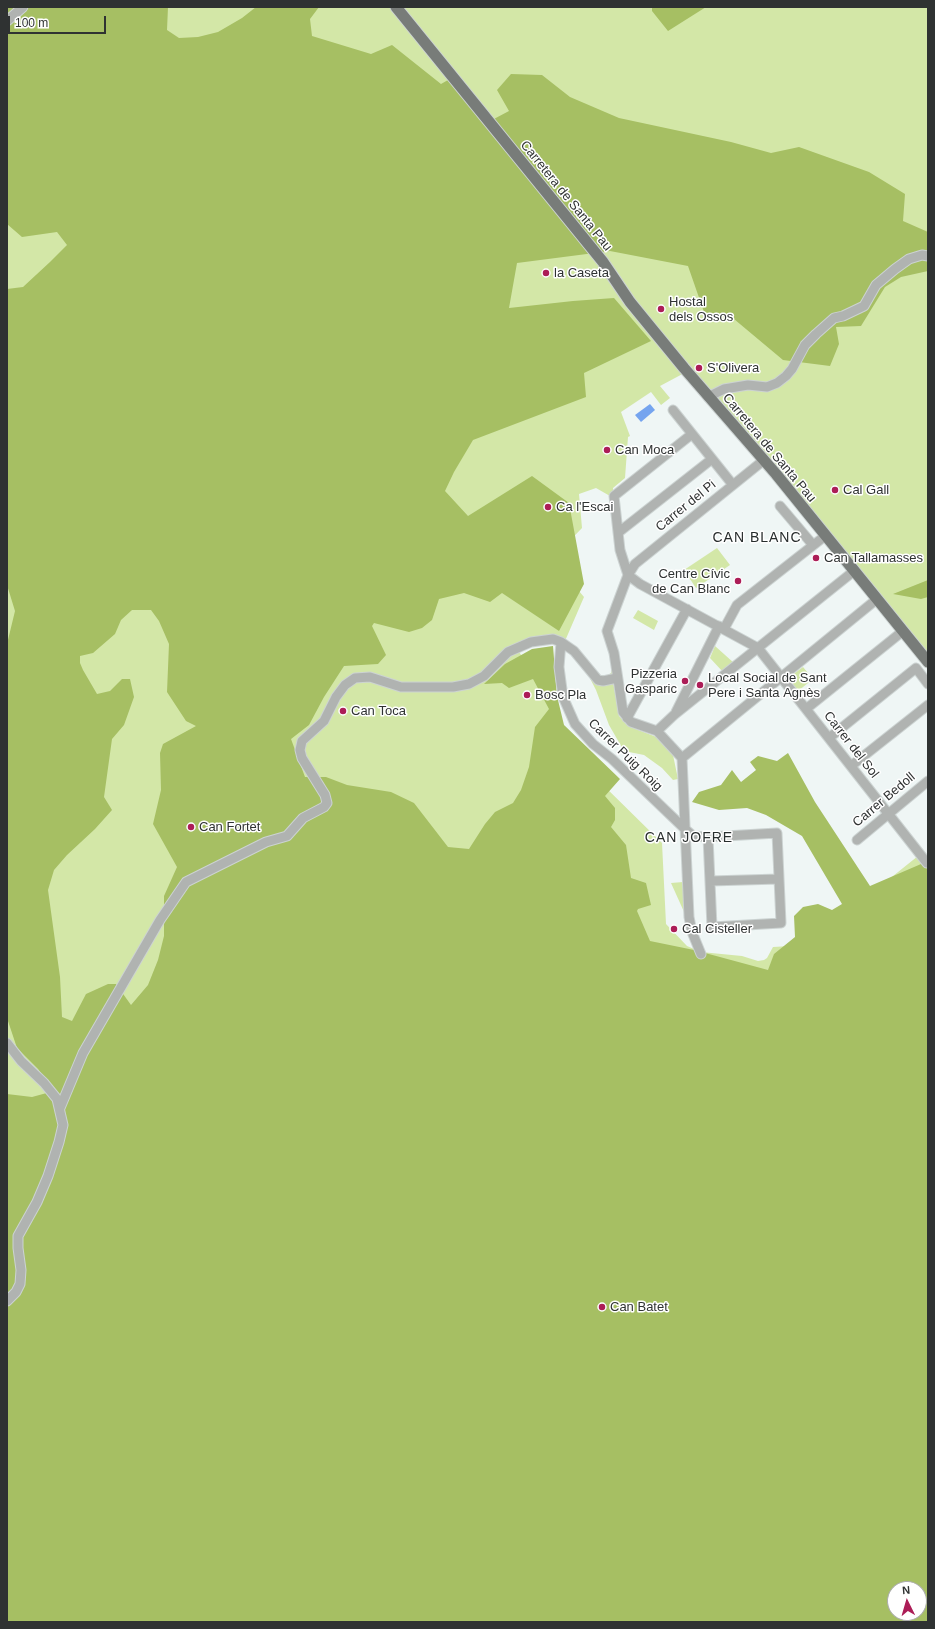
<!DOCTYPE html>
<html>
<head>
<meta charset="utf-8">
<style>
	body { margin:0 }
	#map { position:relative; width:935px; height:1629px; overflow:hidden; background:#eff6f5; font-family:Arial,sans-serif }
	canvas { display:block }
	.frame { position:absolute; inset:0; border:8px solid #2f3232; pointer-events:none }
	.north { position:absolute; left:887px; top:1581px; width:40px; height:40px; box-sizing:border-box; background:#fff; border:1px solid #acadad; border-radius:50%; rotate:355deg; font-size:11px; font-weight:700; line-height:16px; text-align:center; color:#2f3232 }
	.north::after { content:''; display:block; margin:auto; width:14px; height:18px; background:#ac1d57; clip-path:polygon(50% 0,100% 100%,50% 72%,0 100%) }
	.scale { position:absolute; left:8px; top:16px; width:98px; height:18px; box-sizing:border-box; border:2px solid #2f3232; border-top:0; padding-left:5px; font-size:12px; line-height:14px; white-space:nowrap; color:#2f3232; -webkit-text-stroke:3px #fff; paint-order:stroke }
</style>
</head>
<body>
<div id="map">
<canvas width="935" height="1629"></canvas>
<div class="frame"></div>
<div class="north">N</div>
<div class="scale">100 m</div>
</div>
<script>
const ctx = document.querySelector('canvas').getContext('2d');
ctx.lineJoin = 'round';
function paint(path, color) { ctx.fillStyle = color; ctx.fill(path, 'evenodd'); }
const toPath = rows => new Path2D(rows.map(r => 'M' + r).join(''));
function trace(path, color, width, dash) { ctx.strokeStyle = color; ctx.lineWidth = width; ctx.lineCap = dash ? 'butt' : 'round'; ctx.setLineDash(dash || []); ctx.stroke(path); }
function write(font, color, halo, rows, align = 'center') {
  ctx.font = font + ' Arial,sans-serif'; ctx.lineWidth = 3; ctx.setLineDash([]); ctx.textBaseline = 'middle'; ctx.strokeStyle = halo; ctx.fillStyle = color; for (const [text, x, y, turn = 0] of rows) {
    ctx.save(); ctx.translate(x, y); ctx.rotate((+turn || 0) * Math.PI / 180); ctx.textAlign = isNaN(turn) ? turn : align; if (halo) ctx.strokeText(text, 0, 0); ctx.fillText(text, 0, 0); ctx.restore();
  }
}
paint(toPath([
	[7,7,928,7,928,662,690,370,660,386,670,398,661,405,651,392,621,412,630,436,628,437,625,478,613,488,613,493,610,496,596,488,579,494,582,528,552,559,584,597,565,641,598,675,608,675,611,673,612,667,612,676,619,716,628,726,659,738,673,755,678,779,673,780,662,768,644,755,624,751,609,725,596,690,581,661,555,641,518,650,595,777,662,843,666,924,687,946,701,952,742,956,758,961,764,960,767,958,773,947,807,945,918,856,927,867,928,1622,7,1622],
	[895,1589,919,1589,919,1613,895,1613],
	[717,548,730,565,696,588,684,570],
	[638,610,658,621,654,630,633,618],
	[715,646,734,663,723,672,710,658],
	[803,667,813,679,798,691,788,678],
	[683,882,685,914,671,883]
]), '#d3e7a7');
paint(toPath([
	[7,7,168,7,167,30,179,38,198,37,218,32,242,18,256,7,319,7,310,19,312,36,371,54,392,45,441,84,448,80,492,120,509,111,497,90,511,74,542,75,570,97,619,118,731,142,771,153,799,147,869,172,905,194,903,221,928,232,928,271,901,277,885,287,861,326,836,327,839,344,830,366,783,360,734,319,704,312,688,266,610,251,517,263,509,308,573,301,614,298,651,341,584,373,586,397,473,440,454,472,445,491,468,516,532,476,569,503,584,584,559,631,502,593,490,602,464,593,439,599,432,620,422,628,409,632,374,623,372,626,386,655,378,664,344,666,324,697,309,725,291,739,305,777,326,777,347,785,391,792,414,803,448,847,469,849,485,824,495,812,513,803,521,790,529,767,535,727,549,709,533,679,509,688,502,683,484,684,505,664,532,649,553,646,557,696,564,725,620,779,605,796,615,808,615,820,611,827,626,845,631,878,646,883,651,905,638,909,637,911,650,941,694,950,768,970,774,954,795,937,794,916,803,907,818,904,832,910,842,904,802,836,766,815,747,808,719,810,692,802,699,792,721,785,732,770,741,782,756,770,750,762,758,756,777,761,788,753,815,802,870,886,928,861,928,1622,7,1622,7,1094,32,1097,54,1091,38,1069,17,1048,7,1018,7,644,15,611,7,585,7,289,23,287,50,262,67,245,57,232,22,237,7,224],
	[132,610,151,610,159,621,169,644,167,692,186,721,196,726,163,744,160,753,161,790,153,824,177,867,164,896,164,936,158,960,148,985,131,1005,116,984,108,984,86,994,72,1021,62,1017,60,977,48,890,54,870,67,855,95,829,112,810,104,797,112,739,124,725,134,697,130,679,122,679,110,691,97,694,83,670,80,663,80,656,93,653,115,634,121,620],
	[895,1589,919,1589,919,1613,895,1613],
	[652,7,706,7,668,31,652,11],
	[928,580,928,597,921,599,893,594]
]), '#a6bf63');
paint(toPath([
	[650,404,655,410,641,422,635,415]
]), '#75a4ef');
const minor = toPath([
	[7,21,23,7],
	[708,397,724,389,748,385,767,387,777,383,786,376,792,369,805,345,816,334,834,318,843,316,864,306,876,285,895,269,909,259,922,255,928,256],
	[673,410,733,485],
	[692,434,614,496,620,550,628,575,607,631,614,653,623,712,631,722,657,731,682,758,689,917,692,932,701,954],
	[764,460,635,564,628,575,640,584,758,648,927,863,928,862],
	[780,506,813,545],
	[619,532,712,459],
	[724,629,737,605,825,536],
	[561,642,559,667,563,697,575,724,593,744,612,759,685,829,693,836,708,837,777,833,781,923,712,927,708,837],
	[806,709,903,631],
	[676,712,719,626],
	[627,718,687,609],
	[657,731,674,715,854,571],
	[829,738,916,668,928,684],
	[682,758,877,599],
	[851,766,928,705],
	[857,840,928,781],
	[710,881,779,879],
	[7,1043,21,1061,44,1083,57,1099,63,1125,59,1142,48,1176,37,1202,18,1236,18,1248,21,1270,20,1284,16,1292,7,1301],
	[60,1108,83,1053,160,920,186,882,266,842,287,836,303,818,324,807,327,803,325,795,302,758,300,750,302,741,324,721,336,697,345,685,355,678,370,677,401,687,453,687,469,684,484,676,508,652,531,642,553,639,561,642,574,651,598,680,603,681,617,678]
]);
const major = toPath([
	[396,7,603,262,630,302,684,368,776,474,928,662]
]);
trace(minor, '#ccd3d2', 11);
trace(major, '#ccd3d2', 13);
trace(minor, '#b0b3b1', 9);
trace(major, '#787c79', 11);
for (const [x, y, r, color] of [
	[546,273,4,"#ac1d57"],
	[661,309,4,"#ac1d57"],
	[699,368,4,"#ac1d57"],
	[607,450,4,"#ac1d57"],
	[835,490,4,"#ac1d57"],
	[548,507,4,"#ac1d57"],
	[816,558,4,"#ac1d57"],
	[738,581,4,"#ac1d57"],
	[685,681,4,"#ac1d57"],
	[700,685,4,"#ac1d57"],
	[527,695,4,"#ac1d57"],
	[343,711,4,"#ac1d57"],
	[191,827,4,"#ac1d57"],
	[674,929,4,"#ac1d57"],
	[602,1307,4,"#ac1d57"]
]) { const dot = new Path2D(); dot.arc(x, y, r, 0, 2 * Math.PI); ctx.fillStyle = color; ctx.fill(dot); trace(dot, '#fff', 1.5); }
write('13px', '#2f3232', '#fff', [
	["Carretera de Santa Pau",566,196,51],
	["Carretera de Santa Pau",769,448,50],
	["Carrer del Pi",686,506,-39],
	["Carrer del Sol",851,745,52],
	["Carrer Puig Roig",625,755,44],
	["Carrer Bedoll",884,800,-40]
]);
write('13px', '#2f3232', '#fff', [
	["la Caseta",554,273],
	["Hostal",669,302],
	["dels Ossos",669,317],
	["S'Olivera",707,368],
	["Can Moca",615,450],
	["Cal Gall",843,490],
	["Ca l'Escai",556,507],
	["Can Tallamasses",824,558],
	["Centre Cívic",730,574,"right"],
	["de Can Blanc",730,589,"right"],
	["Pizzeria",677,674,"right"],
	["Gasparic",677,689,"right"],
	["Local Social de Sant",708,678],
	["Pere i Santa Agnès",708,693],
	["Bosc Pla",535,695],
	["Can Toca",351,711],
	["Can Fortet",199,827],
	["Cal Cisteller",682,929],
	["Can Batet",610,1307]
], 'left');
ctx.letterSpacing = '1px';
write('14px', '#282d2d', '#fff', [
	["CAN BLANC",757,538],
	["CAN JOFRE",689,838]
]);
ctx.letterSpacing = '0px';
</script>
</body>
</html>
